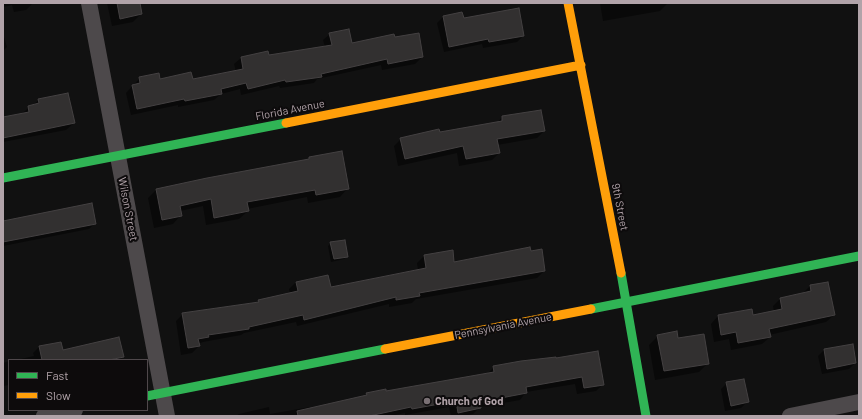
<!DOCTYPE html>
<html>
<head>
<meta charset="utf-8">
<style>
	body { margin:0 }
	#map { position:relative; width:862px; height:419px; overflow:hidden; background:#111; font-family:Barlow,sans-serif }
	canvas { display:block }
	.frame { position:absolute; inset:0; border:4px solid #b1a3a9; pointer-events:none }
	.legend { position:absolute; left:8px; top:359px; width:140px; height:52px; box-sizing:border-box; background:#0d0b0c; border:1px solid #4f484b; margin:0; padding:5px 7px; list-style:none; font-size:12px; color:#b1a3a9 }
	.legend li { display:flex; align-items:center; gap:8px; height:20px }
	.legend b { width:20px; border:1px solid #4f484b }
</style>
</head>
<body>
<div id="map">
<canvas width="862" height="419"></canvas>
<div class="frame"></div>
<ul class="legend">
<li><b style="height:5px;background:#30b455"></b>Fast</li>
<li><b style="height:5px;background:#ff9f0a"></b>Slow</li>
</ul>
</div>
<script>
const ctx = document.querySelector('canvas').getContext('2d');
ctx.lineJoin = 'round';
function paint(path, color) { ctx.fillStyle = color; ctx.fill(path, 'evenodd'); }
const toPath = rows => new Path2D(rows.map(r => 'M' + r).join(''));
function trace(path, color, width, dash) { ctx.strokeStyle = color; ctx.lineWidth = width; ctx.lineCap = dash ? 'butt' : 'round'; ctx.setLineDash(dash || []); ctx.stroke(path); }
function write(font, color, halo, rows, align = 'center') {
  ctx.font = font + ' Barlow,sans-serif'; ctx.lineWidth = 4; ctx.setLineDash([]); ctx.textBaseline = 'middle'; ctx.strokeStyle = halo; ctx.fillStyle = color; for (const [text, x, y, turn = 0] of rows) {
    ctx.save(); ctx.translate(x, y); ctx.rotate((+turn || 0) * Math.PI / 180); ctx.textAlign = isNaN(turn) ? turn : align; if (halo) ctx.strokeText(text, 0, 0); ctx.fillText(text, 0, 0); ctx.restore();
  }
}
paint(toPath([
	[3,3,32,3,32,4,26,10,14,12,12,5,3,7],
	[107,3,139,3,141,14,133,22,112,26],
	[600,3,668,3,660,11,603,21],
	[443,17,463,19,523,36,517,42,483,48,482,44,444,52,437,23],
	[3,34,7,47,3,51],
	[330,34,351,45,394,38,422,57,415,64,382,70,381,65,317,79,314,83,280,88,279,86,241,95,240,89,221,94,214,100,178,107,178,105,131,115,126,93,140,78,192,81,236,72,234,64,241,58,267,52,268,56,325,47,323,40],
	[39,100,74,123,66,130,3,142,3,118,21,114],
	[502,117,544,131,537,138,497,145,499,153,492,160,459,166,457,153,398,166,394,146,401,139,497,123],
	[309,158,348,188,340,197,308,203,307,197,247,209,248,211,239,219,206,225,203,206,180,211,181,215,173,224,154,228,148,198,156,190,207,179,306,161],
	[3,222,95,223,89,229,3,246],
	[331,243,347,257,344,259,331,262,328,246],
	[530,252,544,271,537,278,416,299,412,303,389,307,389,304,297,326,296,322,244,333,241,335,203,342,198,344,199,346,192,353,181,355,176,321,183,314,257,303,259,301,290,294,289,289,296,282,327,276,330,288,418,270,417,263,424,256,453,263],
	[810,286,834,315,826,322,769,335,770,337,762,344,731,350,729,339,714,342,711,324,718,316,751,310,752,316,774,312,773,306,780,299,803,293],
	[658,336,678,339,708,363,699,372,655,380,649,345],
	[39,347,62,351,123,356,119,360,16,360,34,356,33,353],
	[824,350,855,363,849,369,822,374,818,356],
	[598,352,603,384,596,391,577,394,575,384,526,392,520,400,480,407,473,414,465,416,451,416,449,407,405,415,405,413,390,416,236,416,239,414,269,407,270,414,310,407,310,409,364,397,367,394,386,392,487,374,494,367],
	[9,361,9,385,3,386,3,363],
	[727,383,747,402,741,408,725,411,721,389]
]), '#0007');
const building = toPath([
	[117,3,140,3,142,14,120,19,117,3],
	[519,8,524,36,489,42,488,39,449,47,443,16,462,12,464,18,519,8],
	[349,29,352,43,394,34,395,37,419,33,423,57,388,64,387,59,321,74,322,77,286,82,285,80,248,89,246,83,221,89,222,94,185,101,184,99,137,109,132,85,140,83,139,77,159,73,160,79,191,72,193,79,243,69,241,57,268,51,269,55,332,45,329,33,349,29],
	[68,93,75,123,3,138,3,117,29,112,28,106,39,103,38,99,68,93],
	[541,110,545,131,497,139,500,153,466,159,463,146,405,159,400,138,439,129,440,132,502,121,502,116,541,110],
	[342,151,349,189,316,195,315,190,247,202,249,211,214,218,211,199,180,206,182,216,162,220,156,189,207,178,309,159,309,157,342,151],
	[92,203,96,224,3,242,3,221,92,203],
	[345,240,348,257,334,259,330,242,345,240],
	[530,247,531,251,542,249,545,271,419,293,420,296,396,300,396,297,304,320,303,315,249,327,249,329,208,335,209,337,198,339,200,346,188,348,182,313,259,302,258,300,298,291,296,282,328,275,331,287,426,268,424,255,453,250,454,262,530,247],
	[828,282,835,315,769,329,771,337,738,343,736,332,721,335,718,315,752,309,753,315,782,309,780,298,811,291,810,285,828,282],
	[677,331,678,338,704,334,709,364,664,371,657,335,677,331],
	[119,337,124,357,109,360,42,360,39,346,61,342,63,350,119,337],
	[853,344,856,363,827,369,824,349,853,344],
	[598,351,604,385,584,388,582,377,526,387,527,393,480,402,481,408,458,413,456,401,412,409,411,407,369,416,298,416,297,411,367,395,366,393,386,389,386,391,494,372,493,366,521,361,556,357,556,358,598,351],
	[744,379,749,402,731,406,726,382,744,379]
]);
paint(building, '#323030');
trace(building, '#444142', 1);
trace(toPath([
	[89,3,167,416],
	[44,416,75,410],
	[790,416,859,402]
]), '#4d494b', 16);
trace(toPath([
	[3,178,286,123],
	[621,273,646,416],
	[591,309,859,256],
	[147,396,385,349]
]), '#30b455', 9);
trace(toPath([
	[568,3,621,273],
	[286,123,581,65],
	[385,349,591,309]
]), '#ff9f0a', 9);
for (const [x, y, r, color] of [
	[427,401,4,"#797074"]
]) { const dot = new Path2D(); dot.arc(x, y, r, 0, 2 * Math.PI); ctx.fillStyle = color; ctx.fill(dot); trace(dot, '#0d0b0c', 1.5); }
write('11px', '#b1a3a9', '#0d0b0c', [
	["Florida Avenue",290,110,-11],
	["9th Street",620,207,79],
	["Wilson Street",128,209,79],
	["Pennsylvania Avenue",503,326,-11]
]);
write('bold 11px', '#b1a3a9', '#0d0b0c', [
	["Church of God",435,401]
], 'left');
</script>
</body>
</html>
